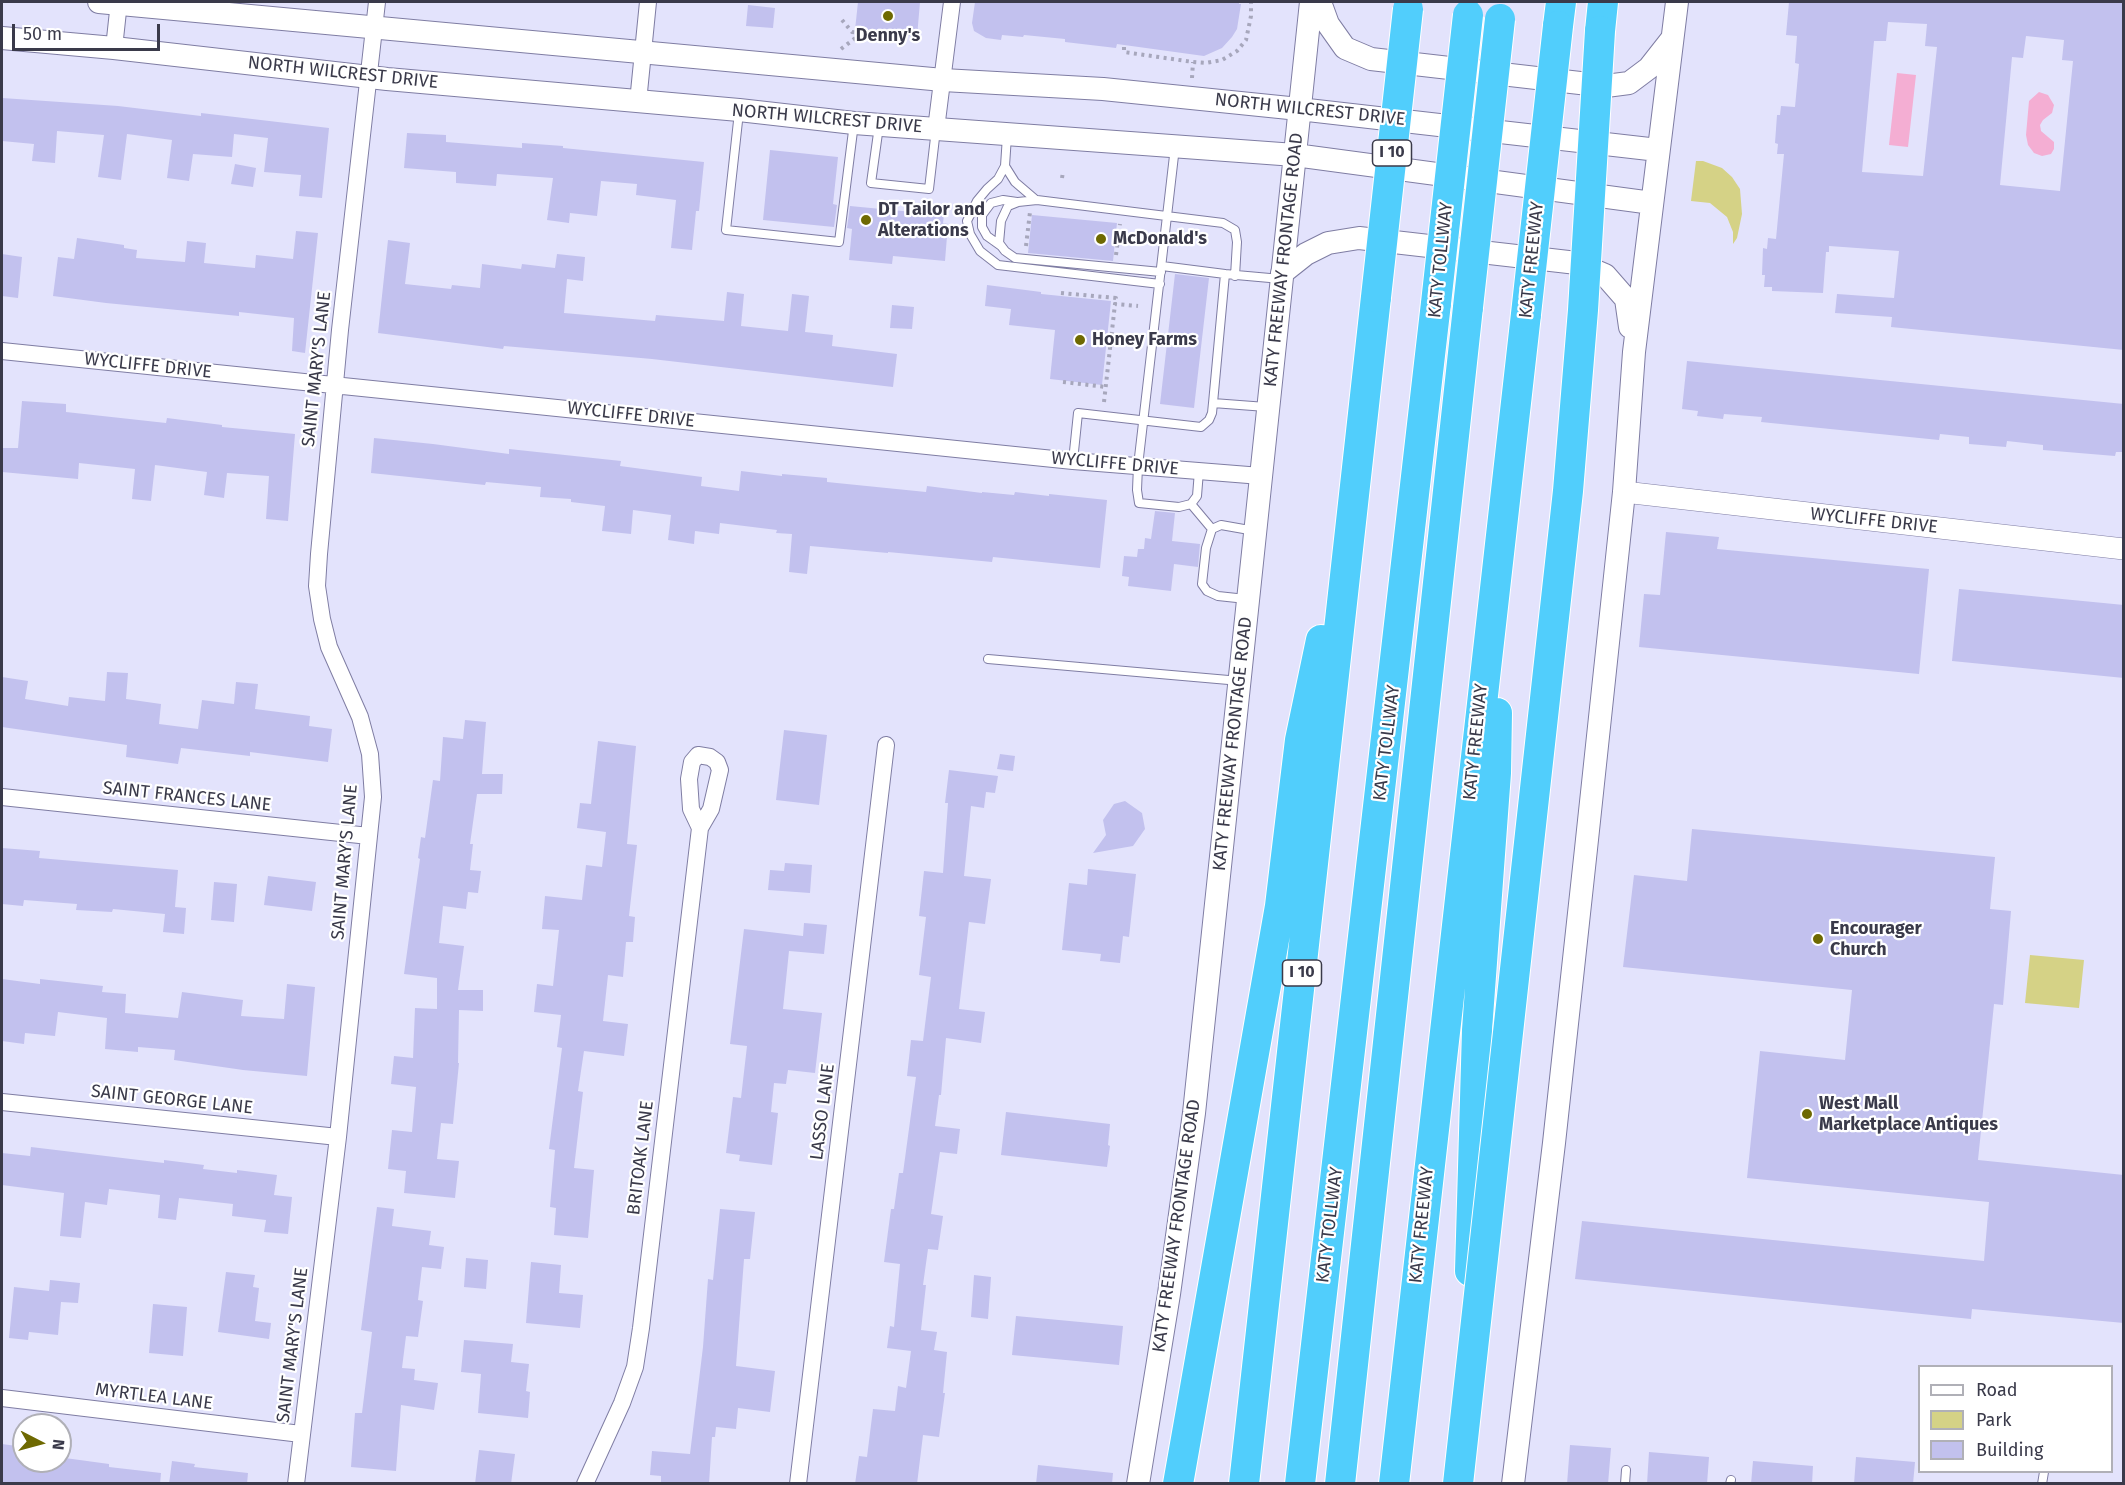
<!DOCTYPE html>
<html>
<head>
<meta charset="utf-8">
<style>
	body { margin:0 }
	#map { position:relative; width:2125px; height:1485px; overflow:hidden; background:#e3e3fc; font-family:"Fira Sans",sans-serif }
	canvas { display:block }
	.frame { position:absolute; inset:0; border:3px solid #3a3a4a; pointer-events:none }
	.legend { position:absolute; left:1918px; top:1365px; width:195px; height:108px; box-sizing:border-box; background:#fff; border:2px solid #b0b0b7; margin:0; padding:8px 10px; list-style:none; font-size:18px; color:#3a3a4a }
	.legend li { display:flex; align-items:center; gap:12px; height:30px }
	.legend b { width:30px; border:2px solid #b0b0b7 }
	.north { position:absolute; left:12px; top:1413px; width:60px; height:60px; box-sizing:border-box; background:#fff; border:2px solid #b0b0b7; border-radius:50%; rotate:96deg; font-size:16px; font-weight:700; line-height:24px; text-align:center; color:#3a3a4a }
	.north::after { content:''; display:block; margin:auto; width:21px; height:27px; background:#6e6901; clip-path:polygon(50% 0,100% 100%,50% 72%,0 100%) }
	.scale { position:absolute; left:12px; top:24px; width:148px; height:27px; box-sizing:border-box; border:3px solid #3a3a4a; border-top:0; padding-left:8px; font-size:18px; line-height:21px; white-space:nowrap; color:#3a3a4a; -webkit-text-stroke:4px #fff; paint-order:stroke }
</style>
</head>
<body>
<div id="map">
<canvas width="2125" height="1485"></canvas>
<div class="frame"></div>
<ul class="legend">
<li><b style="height:8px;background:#fff"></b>Road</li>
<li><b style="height:16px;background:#d5d286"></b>Park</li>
<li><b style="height:16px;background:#c2c1ee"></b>Building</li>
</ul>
<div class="north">N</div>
<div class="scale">50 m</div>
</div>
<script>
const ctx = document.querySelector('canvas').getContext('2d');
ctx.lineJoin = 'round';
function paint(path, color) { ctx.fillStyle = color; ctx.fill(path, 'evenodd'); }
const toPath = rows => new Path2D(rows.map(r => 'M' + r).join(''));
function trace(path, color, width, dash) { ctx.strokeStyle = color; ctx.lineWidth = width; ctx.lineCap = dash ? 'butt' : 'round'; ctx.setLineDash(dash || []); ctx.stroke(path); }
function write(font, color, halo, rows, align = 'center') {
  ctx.font = font + ' "Fira Sans",sans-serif'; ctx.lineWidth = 4.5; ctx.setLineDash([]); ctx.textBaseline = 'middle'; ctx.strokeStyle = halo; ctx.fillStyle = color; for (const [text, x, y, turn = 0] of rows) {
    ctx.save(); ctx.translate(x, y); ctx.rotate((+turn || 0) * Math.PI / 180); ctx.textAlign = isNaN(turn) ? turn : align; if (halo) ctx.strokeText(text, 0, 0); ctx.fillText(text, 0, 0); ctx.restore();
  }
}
paint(toPath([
	[1696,161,1703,161,1722,168,1732,177,1740,189,1742,214,1737,238,1733,244,1733,232,1727,217,1710,203,1691,201],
	[2030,955,2084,960,2079,1008,2025,1003]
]), '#d5d286');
paint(toPath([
	[1897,73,1916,75,1908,147,1889,145],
	[2039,92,2048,95,2054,105,2052,113,2043,120,2040,125,2041,131,2054,142,2054,149,2051,154,2042,156,2034,153,2028,145,2026,135,2029,101]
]), '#f4aed3');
paint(toPath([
	[858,2,920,2,917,37,855,30],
	[975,2,1239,2,1239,4,1241,4,1237,29,1232,37,1222,48,1204,56,1117,44,1116,48,1065,42,1065,39,1024,35,1023,37,1002,35,1001,40,986,38,974,31,972,23],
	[1789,2,2124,2,2124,350,1891,327,1892,317,1835,313,1837,294,1894,298,1899,251,1829,246,1829,252,1826,252,1823,293,1772,291,1772,287,1764,287,1765,275,1762,275,1763,248,1767,249,1768,238,1776,239,1784,154,1777,154,1778,144,1775,143,1777,115,1780,115,1781,106,1795,107,1799,64,1795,63,1797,36,1786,35],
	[1888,22,1927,24,1925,46,1937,47,1923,176,1862,172,1874,41,1886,41],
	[2026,36,2064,40,2062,60,2073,61,2060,191,2000,185,2012,57,2023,58],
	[748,5,775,8,773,28,746,26],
	[2,98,118,106,201,116,201,113,329,128,322,198,299,196,301,175,264,172,268,138,234,134,232,157,193,154,189,181,167,178,172,140,127,134,121,180,98,177,104,135,57,131,55,163,32,161,34,144,2,141],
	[407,133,446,135,446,142,522,148,522,143,563,146,563,148,704,162,699,211,696,211,692,250,671,248,676,200,636,195,637,184,601,181,597,216,570,213,569,223,547,220,553,178,497,174,496,186,456,183,456,172,404,168],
	[770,150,838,157,833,204,837,205,834,227,763,220],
	[235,164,256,168,253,187,231,184],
	[850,206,944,215,943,223,948,224,945,261,893,256,892,264,849,260,852,229,847,228],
	[1032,215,1117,223,1113,261,1028,253],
	[296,231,318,233,305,353,292,351,294,318,239,312,239,316,106,303,53,296,58,257,74,259,77,238,124,245,124,248,137,250,136,258,185,262,187,241,206,243,204,263,255,268,256,255,293,259],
	[388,240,410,243,405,284,451,289,452,285,480,288,482,264,521,269,522,264,555,268,557,254,585,257,583,281,567,279,564,313,655,321,656,315,724,321,727,292,744,294,741,326,788,331,792,294,809,296,805,332,833,335,832,346,897,354,893,387,652,359,504,346,503,349,378,333],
	[2,254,22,257,18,298,2,296],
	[1175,274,1209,278,1194,408,1160,404],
	[987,285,1041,292,1041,294,1111,301,1102,385,1050,379,1055,330,1009,325,1011,309,985,306],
	[892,305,914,307,912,329,890,328],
	[1687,361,2124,404,2124,452,2116,452,2115,456,2043,450,2043,445,2007,441,2006,447,1969,444,1969,437,1940,434,1939,440,1761,422,1762,417,1724,414,1723,419,1697,416,1698,411,1682,409],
	[22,401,66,404,66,412,166,423,167,418,222,425,222,427,295,434,288,521,266,519,269,476,227,473,224,498,204,495,207,472,155,465,151,501,132,499,135,469,79,463,78,479,2,472,2,448,18,448],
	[374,438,433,444,509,454,509,449,621,461,620,466,702,477,701,486,739,491,741,471,782,476,782,474,827,478,827,482,926,492,927,486,982,493,982,492,1014,495,1015,492,1049,496,1049,494,1107,500,1100,568,993,557,992,562,888,552,888,553,810,546,807,574,789,572,792,534,776,533,777,530,720,523,719,534,695,531,694,544,668,540,671,515,633,510,631,534,602,531,605,506,571,502,571,499,540,497,541,487,486,482,485,485,371,473],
	[1155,511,1175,513,1172,541,1200,544,1198,567,1174,564,1171,591,1128,586,1129,577,1122,576,1124,556,1137,557,1138,549,1144,549,1145,538,1151,539],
	[1666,532,1719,537,1717,549,1929,569,1919,674,1639,647,1644,594,1660,595],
	[1959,589,2124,605,2124,678,1952,661],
	[107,672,128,673,126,699,161,704,159,724,198,729,202,700,234,704,236,682,258,684,255,709,310,716,309,726,332,729,328,762,250,752,250,756,181,748,178,764,126,757,127,745,2,727,2,677,28,681,25,699,68,706,69,697,105,701],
	[465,720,486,722,482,774,503,774,502,794,477,794,470,844,473,844,470,870,481,871,478,893,468,892,466,909,443,906,439,943,464,946,458,990,483,990,483,1011,459,1010,458,1063,459,1063,453,1124,441,1123,437,1159,459,1161,455,1198,404,1193,406,1171,388,1169,392,1130,412,1132,416,1087,391,1084,394,1056,413,1058,415,1008,437,1009,437,978,404,974,420,859,418,858,421,837,425,838,433,780,440,781,443,737,463,739],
	[784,730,827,735,819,805,776,800],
	[598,741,636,746,627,844,637,845,629,916,635,917,633,942,626,942,623,977,608,975,603,1021,628,1024,624,1056,584,1051,578,1091,583,1092,574,1168,594,1170,588,1238,554,1235,556,1208,550,1207,555,1150,549,1149,562,1048,557,1047,561,1015,534,1012,537,984,553,986,559,930,542,929,545,896,582,900,586,865,602,867,606,832,577,828,580,803,591,804],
	[1000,754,1015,756,1013,771,997,769],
	[949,770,998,776,995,793,986,792,984,808,971,806,964,876,991,879,985,924,969,922,959,1009,985,1012,981,1043,946,1038,941,1095,939,1095,935,1126,960,1129,957,1154,940,1152,931,1214,943,1216,938,1250,928,1249,923,1285,926,1285,921,1330,937,1332,934,1350,947,1352,943,1393,945,1393,939,1437,923,1435,917,1484,855,1484,859,1456,867,1457,873,1409,895,1411,898,1386,906,1388,911,1351,887,1348,890,1326,894,1327,900,1264,884,1262,891,1209,894,1209,899,1173,903,1173,916,1077,907,1076,911,1040,923,1041,931,977,919,975,926,917,919,916,924,871,943,873,948,803,945,803],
	[1125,801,1142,813,1145,829,1133,846,1093,853,1106,835,1103,820,1114,804],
	[1692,829,1995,857,1990,909,2011,911,2003,1005,1994,1004,1978,1160,2124,1175,2124,1323,1972,1309,1971,1319,1575,1279,1582,1221,1984,1261,1989,1202,1747,1178,1760,1051,1845,1060,1852,990,1623,967,1634,875,1687,881],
	[2,848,40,851,39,858,178,870,175,907,186,908,184,934,163,932,165,914,113,909,112,912,76,910,77,904,24,900,23,906,2,904],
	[785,863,812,865,810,893,768,890,770,870,784,871],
	[1088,869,1136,874,1129,937,1123,936,1120,963,1100,961,1101,954,1062,950,1069,883,1087,885],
	[268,876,316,882,312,911,264,905],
	[214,882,237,884,234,922,211,920],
	[804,923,827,925,824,954,789,951,783,1009,822,1013,815,1073,788,1070,786,1084,774,1083,771,1112,778,1113,772,1165,739,1161,740,1155,726,1153,733,1097,741,1098,747,1046,730,1044,744,929,803,936],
	[2,979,40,984,40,979,103,986,102,992,126,994,125,1013,178,1018,182,992,243,1000,241,1016,284,1019,287,984,315,987,307,1076,243,1070,174,1060,175,1050,138,1047,138,1052,105,1049,107,1018,58,1012,55,1036,25,1033,24,1044,2,1041],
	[1006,1112,1110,1124,1108,1145,1110,1146,1107,1167,1001,1155],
	[31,1147,164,1163,164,1160,204,1165,203,1169,237,1173,237,1170,277,1175,274,1195,292,1197,288,1234,264,1232,266,1220,232,1216,233,1204,179,1198,176,1220,158,1218,160,1195,109,1189,107,1205,85,1202,81,1238,60,1236,64,1193,2,1185,2,1153,30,1156],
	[377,1207,394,1209,392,1226,431,1231,429,1245,444,1247,441,1269,422,1267,418,1300,423,1301,418,1337,406,1336,402,1368,415,1369,414,1380,438,1383,434,1410,401,1405,396,1471,351,1467,355,1413,362,1413,372,1332,361,1330],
	[720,1209,755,1212,750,1259,744,1259,736,1366,775,1371,770,1412,738,1408,736,1429,716,1427,715,1437,712,1437,709,1484,661,1484,661,1476,650,1475,652,1451,690,1454,703,1347,708,1279,713,1280],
	[466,1258,488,1260,486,1289,464,1287],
	[531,1262,561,1265,559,1293,583,1295,580,1328,526,1323],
	[226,1272,255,1275,253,1287,259,1288,255,1321,271,1323,269,1339,218,1332],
	[974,1275,991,1277,988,1319,971,1317],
	[50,1280,80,1283,78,1303,61,1302,58,1335,29,1332,28,1340,9,1338,14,1287,49,1291],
	[153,1304,187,1307,183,1356,149,1353],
	[1016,1316,1123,1326,1119,1365,1012,1355],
	[464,1340,513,1344,511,1362,529,1364,526,1391,530,1392,528,1418,478,1413,481,1374,461,1372],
	[2,1444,24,1447,24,1461,64,1461,65,1458,109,1464,109,1467,161,1473,160,1484,2,1484],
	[1570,1445,1611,1448,1608,1484,1567,1484],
	[479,1450,515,1454,511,1484,475,1484],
	[1649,1452,1709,1457,1707,1484,1647,1484],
	[1856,1457,1915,1462,1913,1484,1854,1484],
	[172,1461,195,1464,194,1467,248,1473,247,1484,169,1484],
	[1753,1461,1813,1466,1812,1484,1751,1484],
	[1038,1465,1113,1473,1112,1484,1036,1484]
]), '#c2c1ee');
const service = toPath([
	[739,112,726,230,839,242,854,123],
	[879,126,871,183,929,189,936,129],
	[1007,136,1005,166,1015,182,1036,200],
	[1175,147,1138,466,1137,490,1139,503,1179,507,1191,504,1197,496,1199,471],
	[1005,166,998,179,987,189,977,201,967,221,970,234,980,251,998,265,1160,284],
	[1001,246,987,236,982,227,982,215,991,203,1003,200,1017,202],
	[1162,266,1225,274],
	[1161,272,1015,258,1005,251,999,243,1001,221,1008,206,1018,202,1037,200,1223,223,1235,230,1237,242,1235,276],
	[1266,407,1213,403,1225,274,1281,279],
	[1073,461,1078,413,1201,427,1209,420,1212,413,1213,403],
	[1191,504,1212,529],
	[1246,599,1218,596,1207,591,1202,584,1206,548,1212,529,1221,525,1255,531],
	[988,659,1240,681],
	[1625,1484,1626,1470],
	[1730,1484,1731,1480],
	[2042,1484,2044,1472]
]);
const minor = toPath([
	[114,48,119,2],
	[638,102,648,2],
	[936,129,952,2],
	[2,351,1073,461,1261,476],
	[2,797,369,836],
	[2,1102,338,1137],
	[2,1398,301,1434],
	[296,1484,338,1137,373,797,370,754,360,717,329,647,322,619,317,586,319,554,340,330,377,2],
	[585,1484,622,1403,635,1367,641,1328,700,828,711,809,720,770,717,762,710,757,698,755,692,762,689,779,691,809,700,828],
	[798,1484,886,745]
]);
const tertiary = toPath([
	[1624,492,2124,549]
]);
const secondary = toPath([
	[99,2,943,80,1103,89,1299,109,1658,150],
	[1320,2,1328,24,1345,48,1371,59,1606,86,1629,83,1649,68,1671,40],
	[2,38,114,48,387,79,739,110,854,123,1295,155,1652,203],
	[1282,273,1306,254,1328,243,1359,238,1577,263,1605,275,1626,299,1630,327],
	[1138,1484,1169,1294,1194,1113,1311,2],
	[1513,1484,1554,1143,1586,849,1624,492,1634,352,1677,2]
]);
const motorway = toPath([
	[1558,26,1561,2],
	[1600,31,1603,2],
	[1470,1271,1477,1030,1496,773,1497,713],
	[1178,1484,1280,906,1300,740,1321,640],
	[1244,1484,1376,297],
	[1300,1484,1436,303],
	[1340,1484,1468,307],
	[1394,1484,1526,314]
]);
trace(service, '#7f7da3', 10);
trace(minor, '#7f7da3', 18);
trace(tertiary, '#7f7da3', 22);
trace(secondary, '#7f7da3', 24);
trace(motorway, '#fff', 32);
trace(toPath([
	[842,20,852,32,862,33],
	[1124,47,1124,52,1193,62,1206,63,1222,60,1237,51,1246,40,1251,16,1251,2],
	[841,49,862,33],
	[1192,78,1193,62],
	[1062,178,1063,172],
	[1026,246,1030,212],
	[1116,255,1120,224],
	[1061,293,1116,298,1115,304],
	[1063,382,1106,387],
	[1104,402,1115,304,1138,306]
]), '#a7a7bc', 4, [3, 4.5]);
trace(service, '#fff', 8);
trace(minor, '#fff', 16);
trace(tertiary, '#fff', 21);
trace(secondary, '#fff', 22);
trace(motorway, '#51cefc', 30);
const motorwayBridge = toPath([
	[1376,297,1408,9],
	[1436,303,1468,15],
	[1468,307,1500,19],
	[1526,314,1558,26],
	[1458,1484,1568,491,1583,310,1600,31]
]);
trace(motorwayBridge, '#fff', 32, []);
trace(motorwayBridge, '#51cefc', 30);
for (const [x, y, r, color] of [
	[888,16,6,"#6e6901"],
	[866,220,6,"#6e6901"],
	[1101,239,6,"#6e6901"],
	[1080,340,6,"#6e6901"],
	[1818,939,6,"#6e6901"],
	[1807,1114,6,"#6e6901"]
]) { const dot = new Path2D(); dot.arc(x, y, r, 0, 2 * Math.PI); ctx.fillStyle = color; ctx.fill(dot); trace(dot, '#fff', 2); }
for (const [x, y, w] of [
	[1392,153,39],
	[1302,973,39]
]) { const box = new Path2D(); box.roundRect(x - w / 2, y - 13, w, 26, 4.5); ctx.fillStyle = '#fff'; ctx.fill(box); trace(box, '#3a3a4a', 1.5); }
write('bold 16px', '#3a3a4a', null, [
	["I 10",1392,153],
	["I 10",1302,973]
]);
write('bold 18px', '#3a3a4a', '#fff', [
	["Denny's",888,36,"center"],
	["DT Tailor and",878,210],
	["Alterations",878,231],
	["McDonald's",1113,239],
	["Honey Farms",1092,340],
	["Encourager",1830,929],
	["Church",1830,950],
	["West Mall",1819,1104],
	["Marketplace Antiques",1819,1125]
], 'left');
write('18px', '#3a3a4a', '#fff', [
	["NORTH WILCREST DRIVE",343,73,6],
	["NORTH WILCREST DRIVE",1310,110,6],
	["NORTH WILCREST DRIVE",827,119,5],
	["KATY FREEWAY FRONTAGE ROAD",1284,260,-84],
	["KATY TOLLWAY",1441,260,-84],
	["KATY FREEWAY",1532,260,-84],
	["WYCLIFFE DRIVE",148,366,6],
	["SAINT MARY'S LANE",317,369,-84],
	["WYCLIFFE DRIVE",631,415,6],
	["WYCLIFFE DRIVE",1115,464,5],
	["WYCLIFFE DRIVE",1874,521,6],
	["KATY FREEWAY",1476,742,-84],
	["KATY TOLLWAY",1387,743,-83],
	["KATY FREEWAY FRONTAGE ROAD",1233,744,-84],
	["SAINT FRANCES LANE",187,797,6],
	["SAINT MARY'S LANE",345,862,-85],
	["SAINT GEORGE LANE",172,1100,6],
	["LASSO LANE",823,1112,-83],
	["BRITOAK LANE",641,1158,-83],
	["KATY TOLLWAY",1330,1225,-83],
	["KATY FREEWAY",1422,1225,-84],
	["KATY FREEWAY FRONTAGE ROAD",1177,1226,-82],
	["SAINT MARY'S LANE",293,1345,-83],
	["MYRTLEA LANE",154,1397,7]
]);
</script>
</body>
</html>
